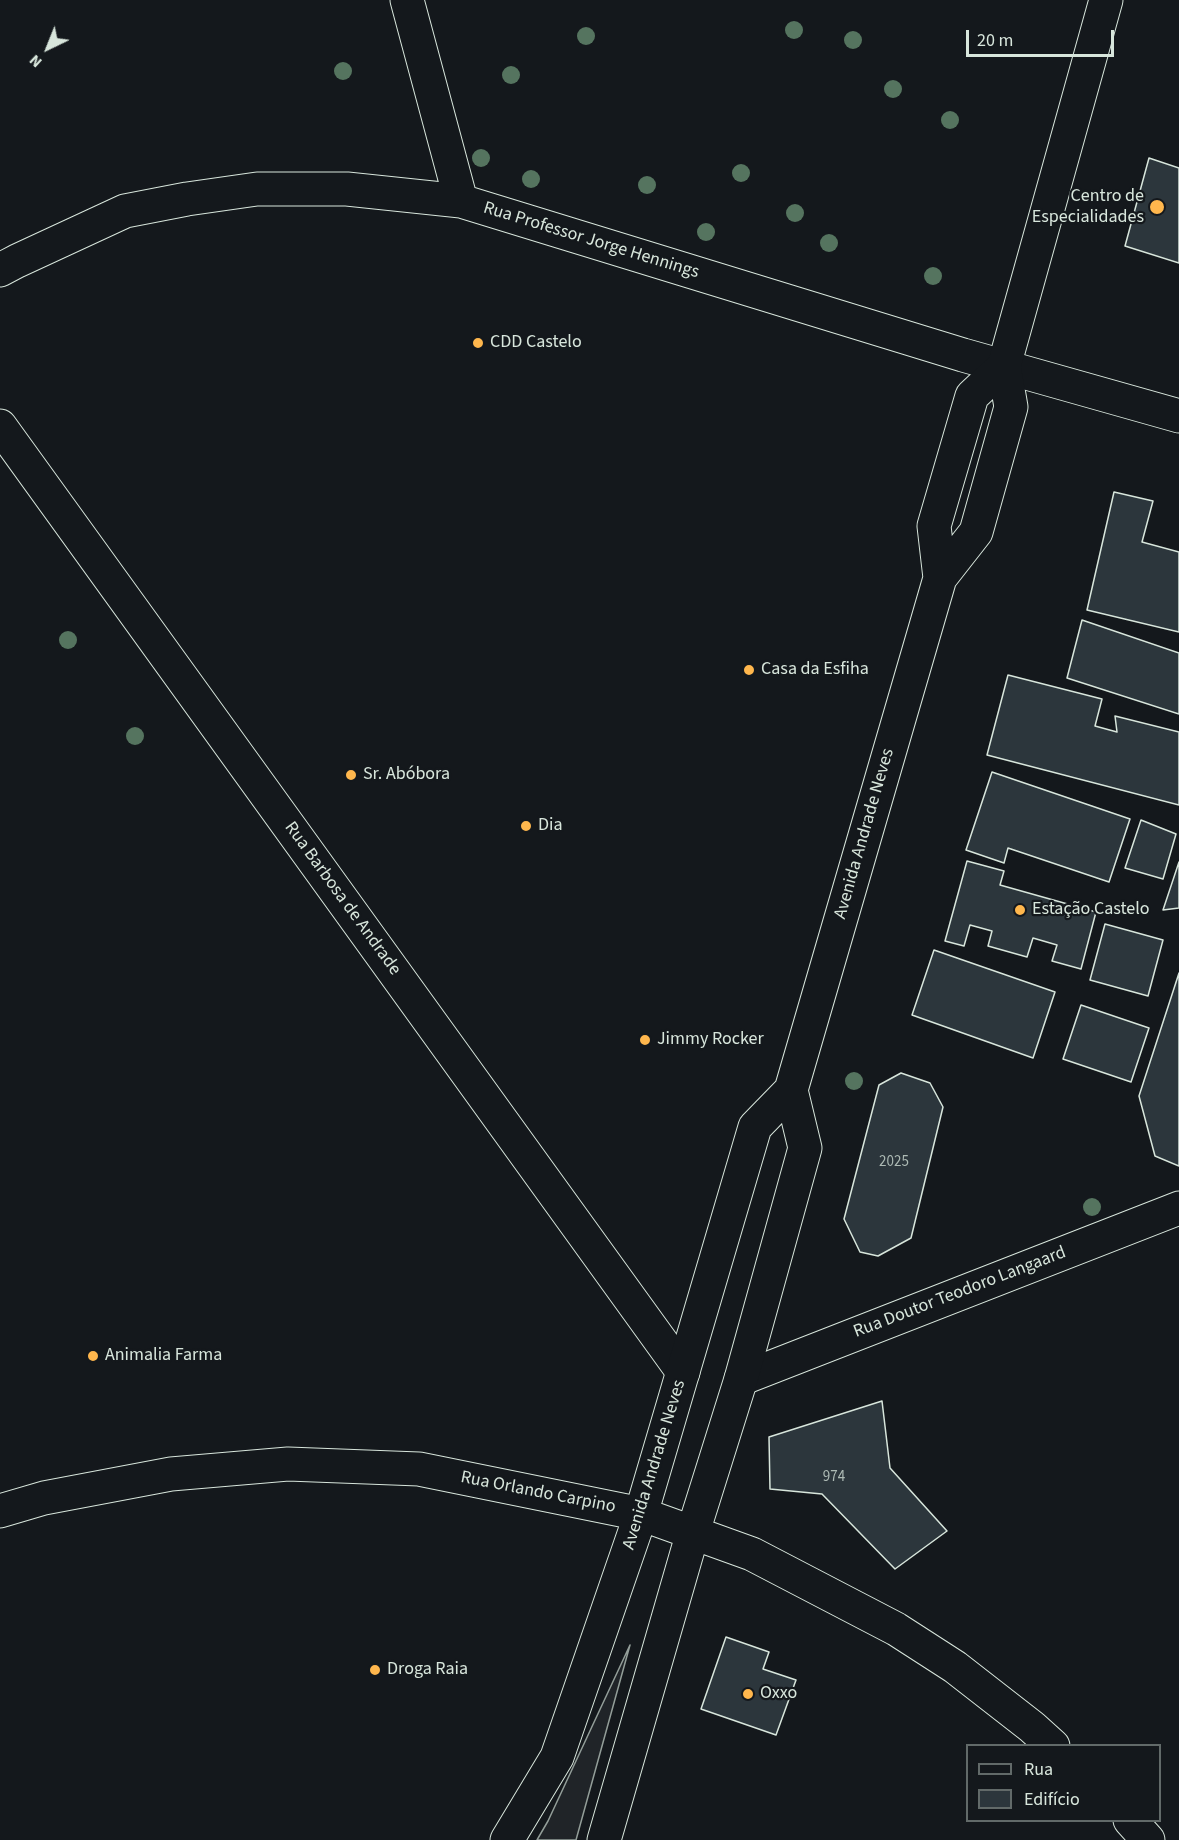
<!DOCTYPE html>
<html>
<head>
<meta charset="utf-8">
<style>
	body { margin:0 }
	#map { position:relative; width:1179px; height:1840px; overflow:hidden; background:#14181c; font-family:"Source Sans 3",sans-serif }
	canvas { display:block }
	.legend { position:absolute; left:966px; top:1744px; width:195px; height:78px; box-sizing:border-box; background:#14181c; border:2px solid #626a69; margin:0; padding:8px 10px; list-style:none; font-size:18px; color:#d8e6dc }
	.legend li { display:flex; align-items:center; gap:12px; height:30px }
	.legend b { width:30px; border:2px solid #626a69 }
	.north { position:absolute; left:18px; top:18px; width:60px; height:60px; -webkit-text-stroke:4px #14181c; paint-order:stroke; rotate:223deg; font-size:16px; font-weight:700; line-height:24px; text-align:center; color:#d8e6dc }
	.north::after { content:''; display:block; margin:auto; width:21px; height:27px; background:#d8e6dc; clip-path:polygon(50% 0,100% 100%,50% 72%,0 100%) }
	.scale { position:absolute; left:966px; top:30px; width:148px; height:27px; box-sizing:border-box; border:3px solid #d8e6dc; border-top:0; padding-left:8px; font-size:18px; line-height:21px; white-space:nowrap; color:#d8e6dc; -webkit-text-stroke:4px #14181c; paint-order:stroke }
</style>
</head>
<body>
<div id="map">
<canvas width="1179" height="1840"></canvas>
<ul class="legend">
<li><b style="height:8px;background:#14181c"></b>Rua</li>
<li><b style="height:16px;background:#2c363c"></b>Edifício</li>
</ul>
<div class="north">N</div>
<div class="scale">20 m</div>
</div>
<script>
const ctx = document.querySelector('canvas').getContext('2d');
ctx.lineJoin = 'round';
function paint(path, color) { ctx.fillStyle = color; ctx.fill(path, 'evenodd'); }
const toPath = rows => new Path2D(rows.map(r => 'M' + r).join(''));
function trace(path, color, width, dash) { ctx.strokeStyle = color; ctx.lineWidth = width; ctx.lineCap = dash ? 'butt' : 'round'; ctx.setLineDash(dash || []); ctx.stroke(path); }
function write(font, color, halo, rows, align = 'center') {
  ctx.font = font + ' "Source Sans 3",sans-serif'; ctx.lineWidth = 4.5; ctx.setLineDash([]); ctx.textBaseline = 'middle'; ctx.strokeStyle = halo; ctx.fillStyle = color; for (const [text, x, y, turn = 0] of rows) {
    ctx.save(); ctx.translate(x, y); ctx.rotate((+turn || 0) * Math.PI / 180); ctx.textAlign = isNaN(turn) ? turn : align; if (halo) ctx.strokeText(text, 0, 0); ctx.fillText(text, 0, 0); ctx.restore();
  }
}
const green = toPath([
	[630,1645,576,1840,537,1840,548,1821,630,1645]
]);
paint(green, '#202428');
trace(green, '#939e99', 1.5);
const building = toPath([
	[1149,158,1179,168,1179,263,1125,246,1149,158],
	[1114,492,1153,501,1142,542,1179,552,1179,632,1087,610,1114,492],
	[1082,620,1179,653,1179,714,1067,678,1082,620],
	[1008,675,1102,699,1095,726,1117,732,1115,716,1179,732,1179,805,987,755,1008,675],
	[992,772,1130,819,1109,882,1008,848,1004,863,966,850,992,772],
	[1141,820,1176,834,1163,879,1125,868,1141,820],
	[967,861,1004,871,1000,885,1096,912,1081,969,1052,961,1057,945,1033,938,1027,957,988,946,992,931,970,925,964,946,945,941,967,861],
	[1179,862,1179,908,1163,910,1179,862],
	[1105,924,1163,940,1148,996,1090,980,1105,924],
	[934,950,1055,992,1033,1058,912,1015,934,950],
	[1179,973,1179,1166,1155,1156,1139,1096,1179,973],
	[1081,1005,1149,1028,1131,1082,1063,1059,1081,1005],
	[901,1073,930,1083,943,1107,911,1238,878,1256,860,1252,844,1219,879,1085,901,1073],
	[882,1401,890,1468,947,1531,895,1569,822,1494,770,1489,769,1437,882,1401],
	[726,1637,769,1652,763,1669,796,1680,776,1735,701,1709,726,1637]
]);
paint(building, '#2c363c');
trace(building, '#d8e6dc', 1.5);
const minor = toPath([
	[407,0,461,201],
	[0,270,17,261,125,211,187,199,257,189,347,189,461,201,963,355,1179,416],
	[0,426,683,1372],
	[741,1379,1179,1208]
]);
const major = toPath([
	[940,578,976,532,1011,407,1004,366,1106,0],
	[0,1511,44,1498,171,1474,288,1464,419,1469,641,1514,752,1554,896,1629,955,1667,1032,1727,1053,1746],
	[1130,1820,1148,1840],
	[507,1840,557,1757,641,1514,755,1127,791,1090,940,578,934,526,972,396,1004,366],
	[604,1840,693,1532,741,1379,805,1148,791,1090]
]);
trace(minor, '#d8e6dc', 35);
trace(major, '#d8e6dc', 35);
trace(minor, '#14181c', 33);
trace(major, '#14181c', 33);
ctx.fillStyle = '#55745f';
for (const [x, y] of [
	[794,30],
	[586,36],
	[853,40],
	[343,71],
	[511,75],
	[893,89],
	[950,120],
	[481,158],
	[741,173],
	[531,179],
	[647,185],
	[795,213],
	[706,232],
	[829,243],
	[933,276],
	[68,640],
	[135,736],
	[854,1081],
	[1092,1207]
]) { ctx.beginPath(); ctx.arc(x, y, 9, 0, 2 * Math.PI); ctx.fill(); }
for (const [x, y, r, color] of [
	[1157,207,8,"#ffb74d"],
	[478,343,6,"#ffb74d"],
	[749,670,6,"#ffb74d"],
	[351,775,6,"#ffb74d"],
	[526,826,6,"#ffb74d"],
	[1020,910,6,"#ffb74d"],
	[645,1040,6,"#ffb74d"],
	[93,1356,6,"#ffb74d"],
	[375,1670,6,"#ffb74d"],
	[748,1694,6,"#ffb74d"]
]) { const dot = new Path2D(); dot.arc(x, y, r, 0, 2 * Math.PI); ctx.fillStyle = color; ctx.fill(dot); trace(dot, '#14181c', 2); }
write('15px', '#adbab4', null, [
	["2025",894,1163],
	["974",834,1478]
]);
write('18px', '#d8e6dc', '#14181c', [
	["Centro de",1144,197,"right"],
	["Especialidades",1144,218,"right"],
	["CDD Castelo",490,343],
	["Casa da Esfiha",761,670],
	["Sr. Abóbora",363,775],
	["Dia",538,826],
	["Estação Castelo",1032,910],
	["Jimmy Rocker",657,1040],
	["Animalia Farma",105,1356],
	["Droga Raia",387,1670],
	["Oxxo",760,1694]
], 'left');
write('18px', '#d8e6dc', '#14181c', [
	["Rua Professor Jorge Hennings",591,241,17],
	["Avenida Andrade Neves",865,834,-74],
	["Rua Barbosa de Andrade",342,899,54],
	["Rua Doutor Teodoro Langaard",960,1293,-21],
	["Avenida Andrade Neves",655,1465,-73],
	["Rua Orlando Carpino",538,1493,11]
]);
</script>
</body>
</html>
